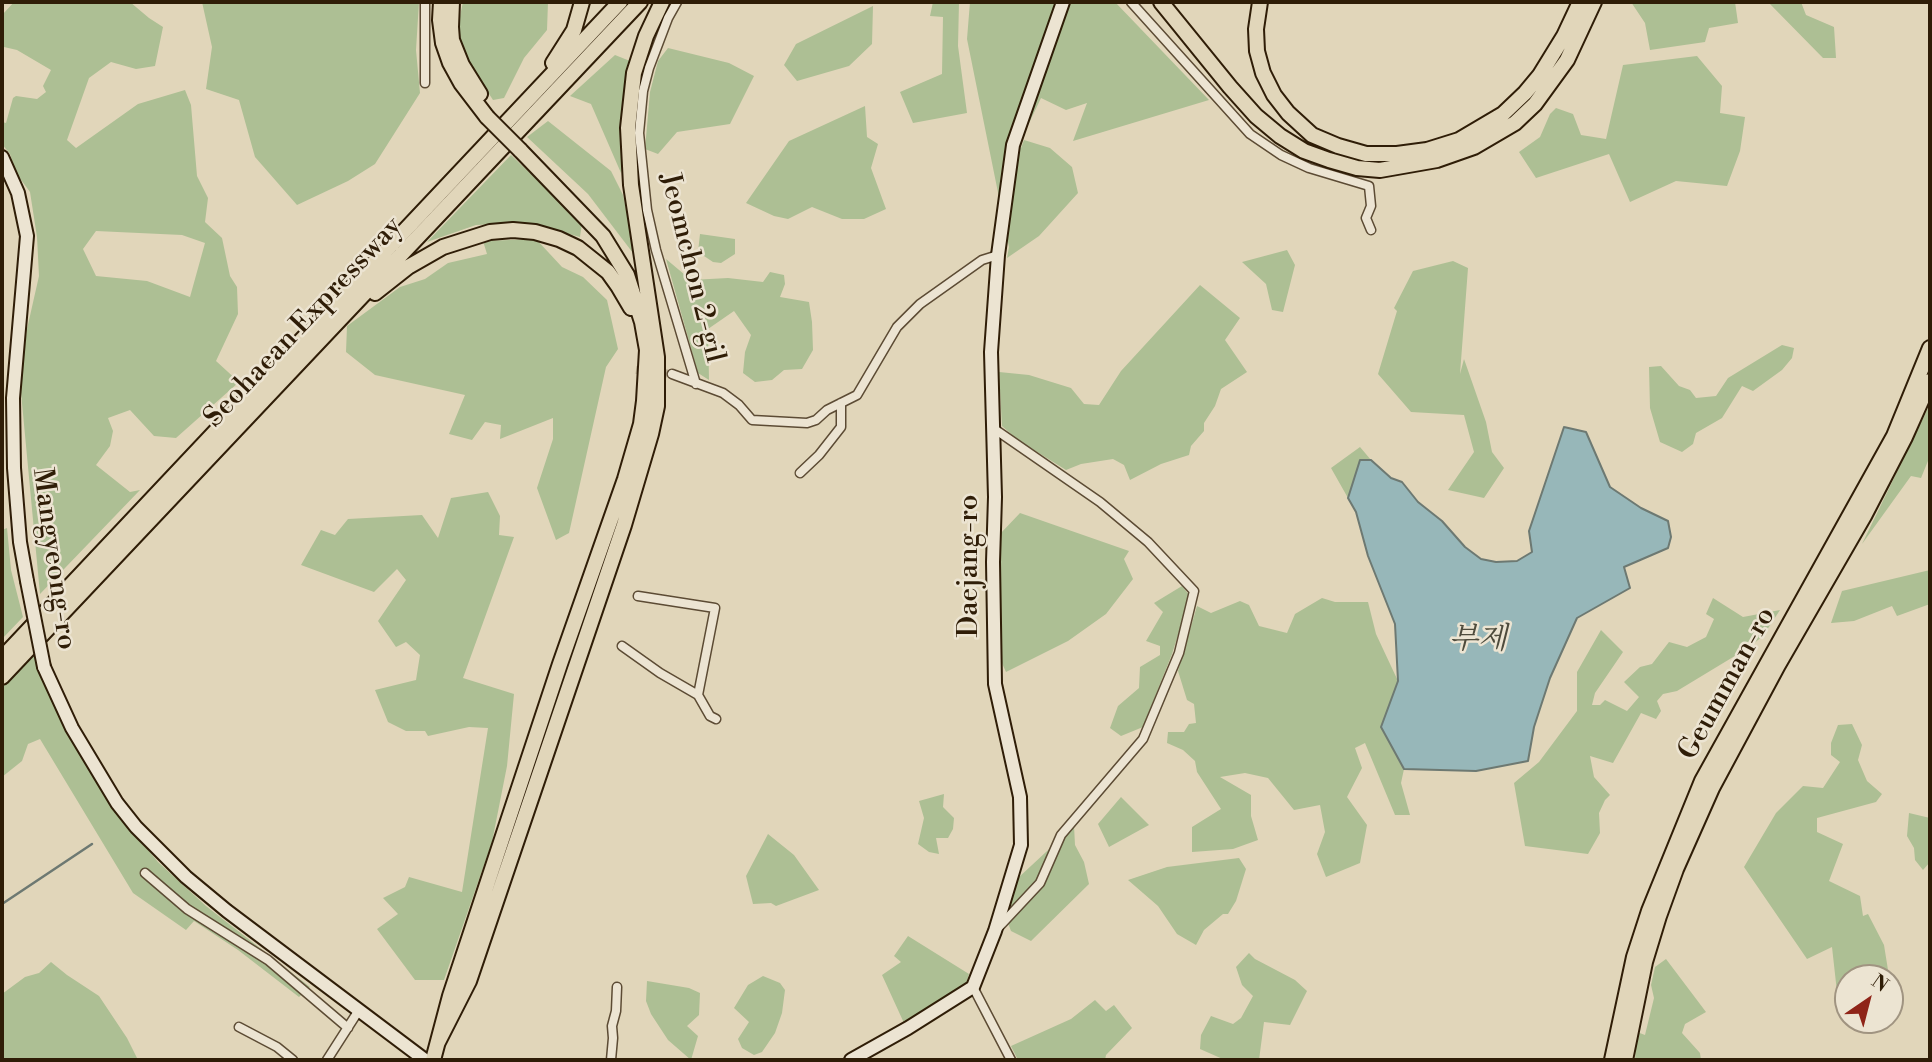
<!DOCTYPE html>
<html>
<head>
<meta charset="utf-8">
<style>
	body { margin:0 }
	#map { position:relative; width:1932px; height:1062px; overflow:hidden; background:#e1d6ba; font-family:"Libre Bodoni",serif }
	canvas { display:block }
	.frame { position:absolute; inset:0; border:4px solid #2f1d07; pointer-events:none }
	.north { position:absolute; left:1834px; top:964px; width:70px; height:70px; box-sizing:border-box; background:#ece4d2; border:2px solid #a09481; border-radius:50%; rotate:35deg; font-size:19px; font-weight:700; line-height:28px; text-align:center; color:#2f1d07 }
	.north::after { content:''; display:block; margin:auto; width:24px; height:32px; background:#8f2418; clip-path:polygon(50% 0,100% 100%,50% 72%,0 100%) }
</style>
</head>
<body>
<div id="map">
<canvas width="1932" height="1062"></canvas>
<div class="frame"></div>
<div class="north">N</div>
</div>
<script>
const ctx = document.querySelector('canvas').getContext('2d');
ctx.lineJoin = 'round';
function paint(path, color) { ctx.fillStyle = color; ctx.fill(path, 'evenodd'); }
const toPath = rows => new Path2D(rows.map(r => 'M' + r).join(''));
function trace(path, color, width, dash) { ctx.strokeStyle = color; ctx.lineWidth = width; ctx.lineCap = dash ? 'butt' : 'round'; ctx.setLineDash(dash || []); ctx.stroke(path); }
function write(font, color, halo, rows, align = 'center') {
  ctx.font = font + ' "Libre Bodoni","Noto Serif KR",serif'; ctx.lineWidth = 5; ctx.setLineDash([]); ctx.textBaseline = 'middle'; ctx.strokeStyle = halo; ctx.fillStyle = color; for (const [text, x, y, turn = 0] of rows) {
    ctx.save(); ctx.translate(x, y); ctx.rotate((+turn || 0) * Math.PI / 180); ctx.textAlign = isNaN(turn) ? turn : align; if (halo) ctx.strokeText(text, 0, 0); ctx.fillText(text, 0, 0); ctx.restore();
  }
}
paint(toPath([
	[14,2,130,2,149,18,163,27,155,66,136,69,111,62,89,78,67,140,76,148,138,104,185,90,191,105,197,176,208,198,205,222,222,238,230,276,237,287,238,314,216,361,239,382,176,438,154,436,130,410,108,418,113,431,110,446,96,465,130,492,140,490,40,594,20,382,27,329,39,276,37,237,30,192,16,173,10,154,2,144,2,122,6,123,13,98,16,96,37,99,46,92,43,86,51,70,17,50,4,47,3,14],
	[96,231,182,235,205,243,190,297,147,281,96,276,83,249],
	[202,2,419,2,416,50,420,93,375,164,348,181,297,205,255,157,239,100,206,89,212,47],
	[463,2,548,2,547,30,524,58,504,98,493,100,469,63,457,30],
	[933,2,959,2,958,46,967,113,913,123,900,92,942,74,943,17,930,16],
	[970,2,1115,2,1209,100,1073,141,1087,103,1066,110,1041,98,1021,140,1021,148,1024,140,1050,148,1072,167,1078,193,1039,236,1007,258,1009,247,967,39],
	[1631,2,1735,2,1738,23,1709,28,1705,42,1650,50,1645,23],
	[1768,2,1801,2,1806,15,1834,27,1836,58,1823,58],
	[873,6,872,44,849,66,797,81,784,65,796,44],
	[668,48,729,63,754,76,730,124,677,132,658,154,645,149,650,92,658,61],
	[615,55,630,61,621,173,591,104,570,96],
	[1697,56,1722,86,1720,113,1745,117,1740,151,1727,186,1676,181,1630,202,1609,154,1536,178,1519,152,1540,137,1550,114,1556,108,1573,114,1581,135,1606,139,1623,65],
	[865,106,867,137,878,144,871,168,886,209,864,219,842,219,812,207,788,219,774,216,746,203,789,141],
	[548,121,611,171,623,195,636,257,588,194,527,137],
	[511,155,582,223,580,237,529,223,476,225,427,242],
	[700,234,735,239,735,254,721,263,713,262,698,252],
	[536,239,562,267,583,277,607,300,618,349,606,367,569,533,556,540,537,488,553,439,553,418,500,439,501,425,485,422,472,440,449,434,465,395,375,375,346,352,347,326,400,287,425,279,448,263,487,254,483,241],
	[1287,250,1295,265,1283,312,1272,310,1266,284,1242,262],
	[666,259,691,280,728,278,763,282,770,272,784,275,785,284,780,297,809,302,812,322,813,350,802,369,784,370,772,380,755,382,743,373,745,352,751,335,734,311,708,329,709,380,698,373],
	[1453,261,1468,268,1460,374,1464,359,1486,422,1492,452,1504,468,1484,498,1448,490,1474,452,1464,415,1411,412,1378,374,1397,311,1394,308,1413,271],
	[1200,285,1240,318,1225,340,1247,372,1221,389,1215,406,1204,423,1204,431,1191,446,1189,455,1161,464,1130,480,1124,465,1113,459,1081,464,1066,470,1018,440,1002,426,999,372,1029,375,1071,388,1084,404,1099,405,1121,371],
	[1782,345,1794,348,1792,358,1782,370,1753,391,1742,386,1722,418,1696,433,1693,444,1682,452,1660,442,1650,408,1649,367,1661,366,1679,386,1690,390,1696,398,1716,396,1728,378],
	[1930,404,1930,456,1921,478,1911,476,1862,544],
	[1360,447,1371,460,1360,460,1348,498,1331,468],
	[488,492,500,516,499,535,514,537,463,678,514,694,507,766,492,842,444,980,415,980,377,929,398,914,383,898,405,887,409,877,462,892,488,728,469,727,428,736,425,731,406,731,388,722,375,690,416,680,420,655,406,642,396,647,378,621,406,580,397,569,374,592,301,565,321,530,335,535,348,519,422,515,438,538,451,498],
	[1020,513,1129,551,1124,559,1133,579,1106,614,1068,641,1006,672,1001,661,1000,534],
	[7,528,11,570,23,617,2,639,2,530],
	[1930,570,1930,604,1897,616,1892,606,1854,621,1831,623,1842,591],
	[1182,586,1190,596,1172,654,1143,727,1121,736,1110,728,1118,706,1139,688,1140,667,1160,655,1160,646,1146,641,1163,612,1154,603],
	[1322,598,1335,602,1368,602,1376,634,1398,681,1381,727,1404,769,1401,783,1410,815,1395,815,1365,743,1355,748,1362,768,1347,797,1367,825,1360,863,1326,877,1317,854,1325,832,1320,805,1294,810,1268,778,1245,773,1220,777,1251,795,1251,816,1258,840,1233,849,1192,852,1192,827,1221,809,1197,772,1195,761,1183,750,1167,743,1168,732,1184,732,1189,724,1196,723,1194,704,1187,700,1178,671,1197,606,1211,613,1240,601,1249,605,1259,626,1287,633,1295,614],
	[1713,598,1743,617,1780,610,1763,636,1748,648,1677,691,1663,694,1657,701,1661,711,1656,719,1641,713,1613,763,1590,756,1594,777,1610,795,1605,800,1599,813,1600,833,1588,854,1525,846,1514,783,1539,762,1577,711,1577,672,1601,630,1623,652,1595,693,1592,705,1600,705,1605,700,1627,711,1639,697,1624,682,1640,667,1652,664,1669,642,1687,647,1706,637,1714,619,1706,614],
	[34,651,63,724,107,800,158,862,206,906,310,987,299,997,238,950,194,921,186,930,133,893,40,739,28,744,22,761,2,777,2,686],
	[1852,724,1862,745,1858,760,1867,781,1882,794,1876,802,1817,818,1817,832,1843,844,1829,881,1860,896,1863,916,1868,914,1884,945,1888,970,1873,978,1848,978,1848,991,1837,992,1832,947,1807,959,1744,867,1776,813,1803,786,1823,788,1840,762,1831,755,1831,743,1838,725],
	[944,794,943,807,954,818,953,829,948,838,936,838,939,854,929,852,918,844,924,818,919,801],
	[1121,797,1149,825,1109,847,1098,824],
	[1909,813,1930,818,1930,862,1923,870,1915,860,1914,848,1907,836],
	[1074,826,1075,845,1084,862,1089,884,1031,941,1011,931,1005,915,1018,878],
	[768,834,794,855,819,890,776,906,771,903,753,904,746,876],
	[1239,858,1246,869,1236,901,1228,914,1223,914,1204,930,1196,945,1177,934,1158,906,1128,880,1167,867],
	[908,936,969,974,966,985,904,1023,882,975,901,962,894,956],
	[1249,953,1255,959,1295,980,1307,991,1290,1025,1264,1022,1259,1060,1225,1060,1200,1049,1201,1035,1211,1016,1233,1024,1241,1018,1253,996,1242,985,1236,967],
	[1666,959,1706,1012,1685,1024,1682,1033,1700,1053,1701,1060,1635,1060,1637,1032,1645,1035,1654,998,1651,985,1655,967],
	[51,962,67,975,99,996,127,1038,138,1060,2,1060,2,994,25,977,39,973],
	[763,976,780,983,785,990,782,1013,775,1033,762,1052,754,1055,742,1048,738,1039,749,1022,734,1008,748,985],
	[647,981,689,988,700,993,699,1015,687,1026,698,1036,691,1060,668,1040,651,1014,646,1001],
	[1095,1000,1106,1011,1114,1005,1132,1028,1106,1055,1105,1060,1018,1060,1011,1046,1071,1019]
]), '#adbf94');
const water = toPath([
	[1564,427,1586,432,1610,487,1641,508,1668,521,1671,537,1668,548,1624,567,1630,588,1577,618,1550,678,1534,727,1528,761,1476,771,1404,769,1381,727,1398,681,1395,624,1368,556,1356,512,1348,498,1360,460,1371,460,1391,478,1402,482,1418,502,1442,521,1465,547,1481,559,1496,562,1517,561,1532,552,1529,531,1564,427]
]);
paint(water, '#97b7b9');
trace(water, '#6d7972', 2);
trace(toPath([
	[2,904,92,844]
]), '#6d7972', 2.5);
trace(toPath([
	[636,370,672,374]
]), '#bdb196', 8, [8, 4]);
const street = toPath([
	[425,2,425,83],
	[677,2,668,18,649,68,643,91,639,133,647,210,656,250,696,384],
	[1131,2,1250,134,1281,155,1309,168,1369,186,1371,206,1366,218,1371,230],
	[672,374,723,393,739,405,752,420,807,423,816,420,827,410,857,395,897,327,920,304,982,260,998,255],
	[993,428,1100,502,1148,542,1194,591,1179,653,1143,739,1061,835,1040,883,997,929],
	[800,473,819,455,841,427,841,403],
	[638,596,715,608,698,695,710,716,716,719],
	[622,646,660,673,698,695],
	[145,873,187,909,268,960,348,1028],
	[973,987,1011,1060],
	[239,1027,277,1047,293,1060],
	[327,1060,359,1010],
	[611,1060,613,1038,612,1026,616,1011,617,987]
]);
const secondary = toPath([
	[2,157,18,193,27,236,13,398,14,468,20,542,27,581],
	[44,667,72,728,117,803,136,827,186,877,227,911,425,1060],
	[851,1060,908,1028,973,987,995,931,1021,845,1020,797,995,684,993,562,995,497,991,352,998,255,1013,145,1063,2]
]);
const highway = toPath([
	[441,2,440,20,443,43,450,63,461,83,487,117],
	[452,2,451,27,452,40,462,65,480,94],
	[1161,2,1230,87,1256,116,1280,136,1304,151,1329,160,1357,168,1380,170,1437,160,1474,147,1515,123,1535,104,1567,60,1594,2],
	[1260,2,1256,29,1257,51,1263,73,1274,95,1288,113,1312,135,1338,146,1366,154,1397,154,1427,150,1459,140,1503,114,1525,93,1540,75,1564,36,1580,2],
	[553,63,574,30,582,2],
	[375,293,408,267,443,247,490,232,513,230,535,232,559,239,578,248,608,272,618,286,631,308],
	[2,658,620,2],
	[2,677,640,2],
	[438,1042,469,981,624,525,651,434,657,406,657,357,631,185,628,128,634,73,646,36,662,2],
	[433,1060,450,996,560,664,625,479,641,424,644,401,647,350,642,322,627,275,603,236,520,150],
	[1612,1060,1634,957,1649,911,1702,781,1894,436,1930,348],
	[1625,1060,1645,962,1659,916,1676,869,1712,788,1778,665,1864,516,1905,437,1930,381]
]);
trace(street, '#5c4b34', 11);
trace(secondary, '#2f1d07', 16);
trace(highway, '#2f1d07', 18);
trace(street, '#ece4d2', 8);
trace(secondary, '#ece4d2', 12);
trace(highway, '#e1d6ba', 14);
const secondaryBridge = toPath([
	[27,581,44,667]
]);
const highwayBridge = toPath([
	[487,117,520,150]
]);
trace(secondaryBridge, '#2f1d07', 16, []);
trace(highwayBridge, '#2f1d07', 18, []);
trace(secondaryBridge, '#ece4d2', 12);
trace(highwayBridge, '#e1d6ba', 14);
write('28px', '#2f1d07', '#ece4d2', [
	["Jeomchon 2-gil",691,268,76],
	["Seohaean Expressway",304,323,-47],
	["Mangyeong-ro",53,559,82],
	["Daejang-ro",970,566,-90],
	["Geumman-ro",1728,684,-61]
]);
write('italic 30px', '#4e4b3c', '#ece4d2', [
	["부제",1478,641]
]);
</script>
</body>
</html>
